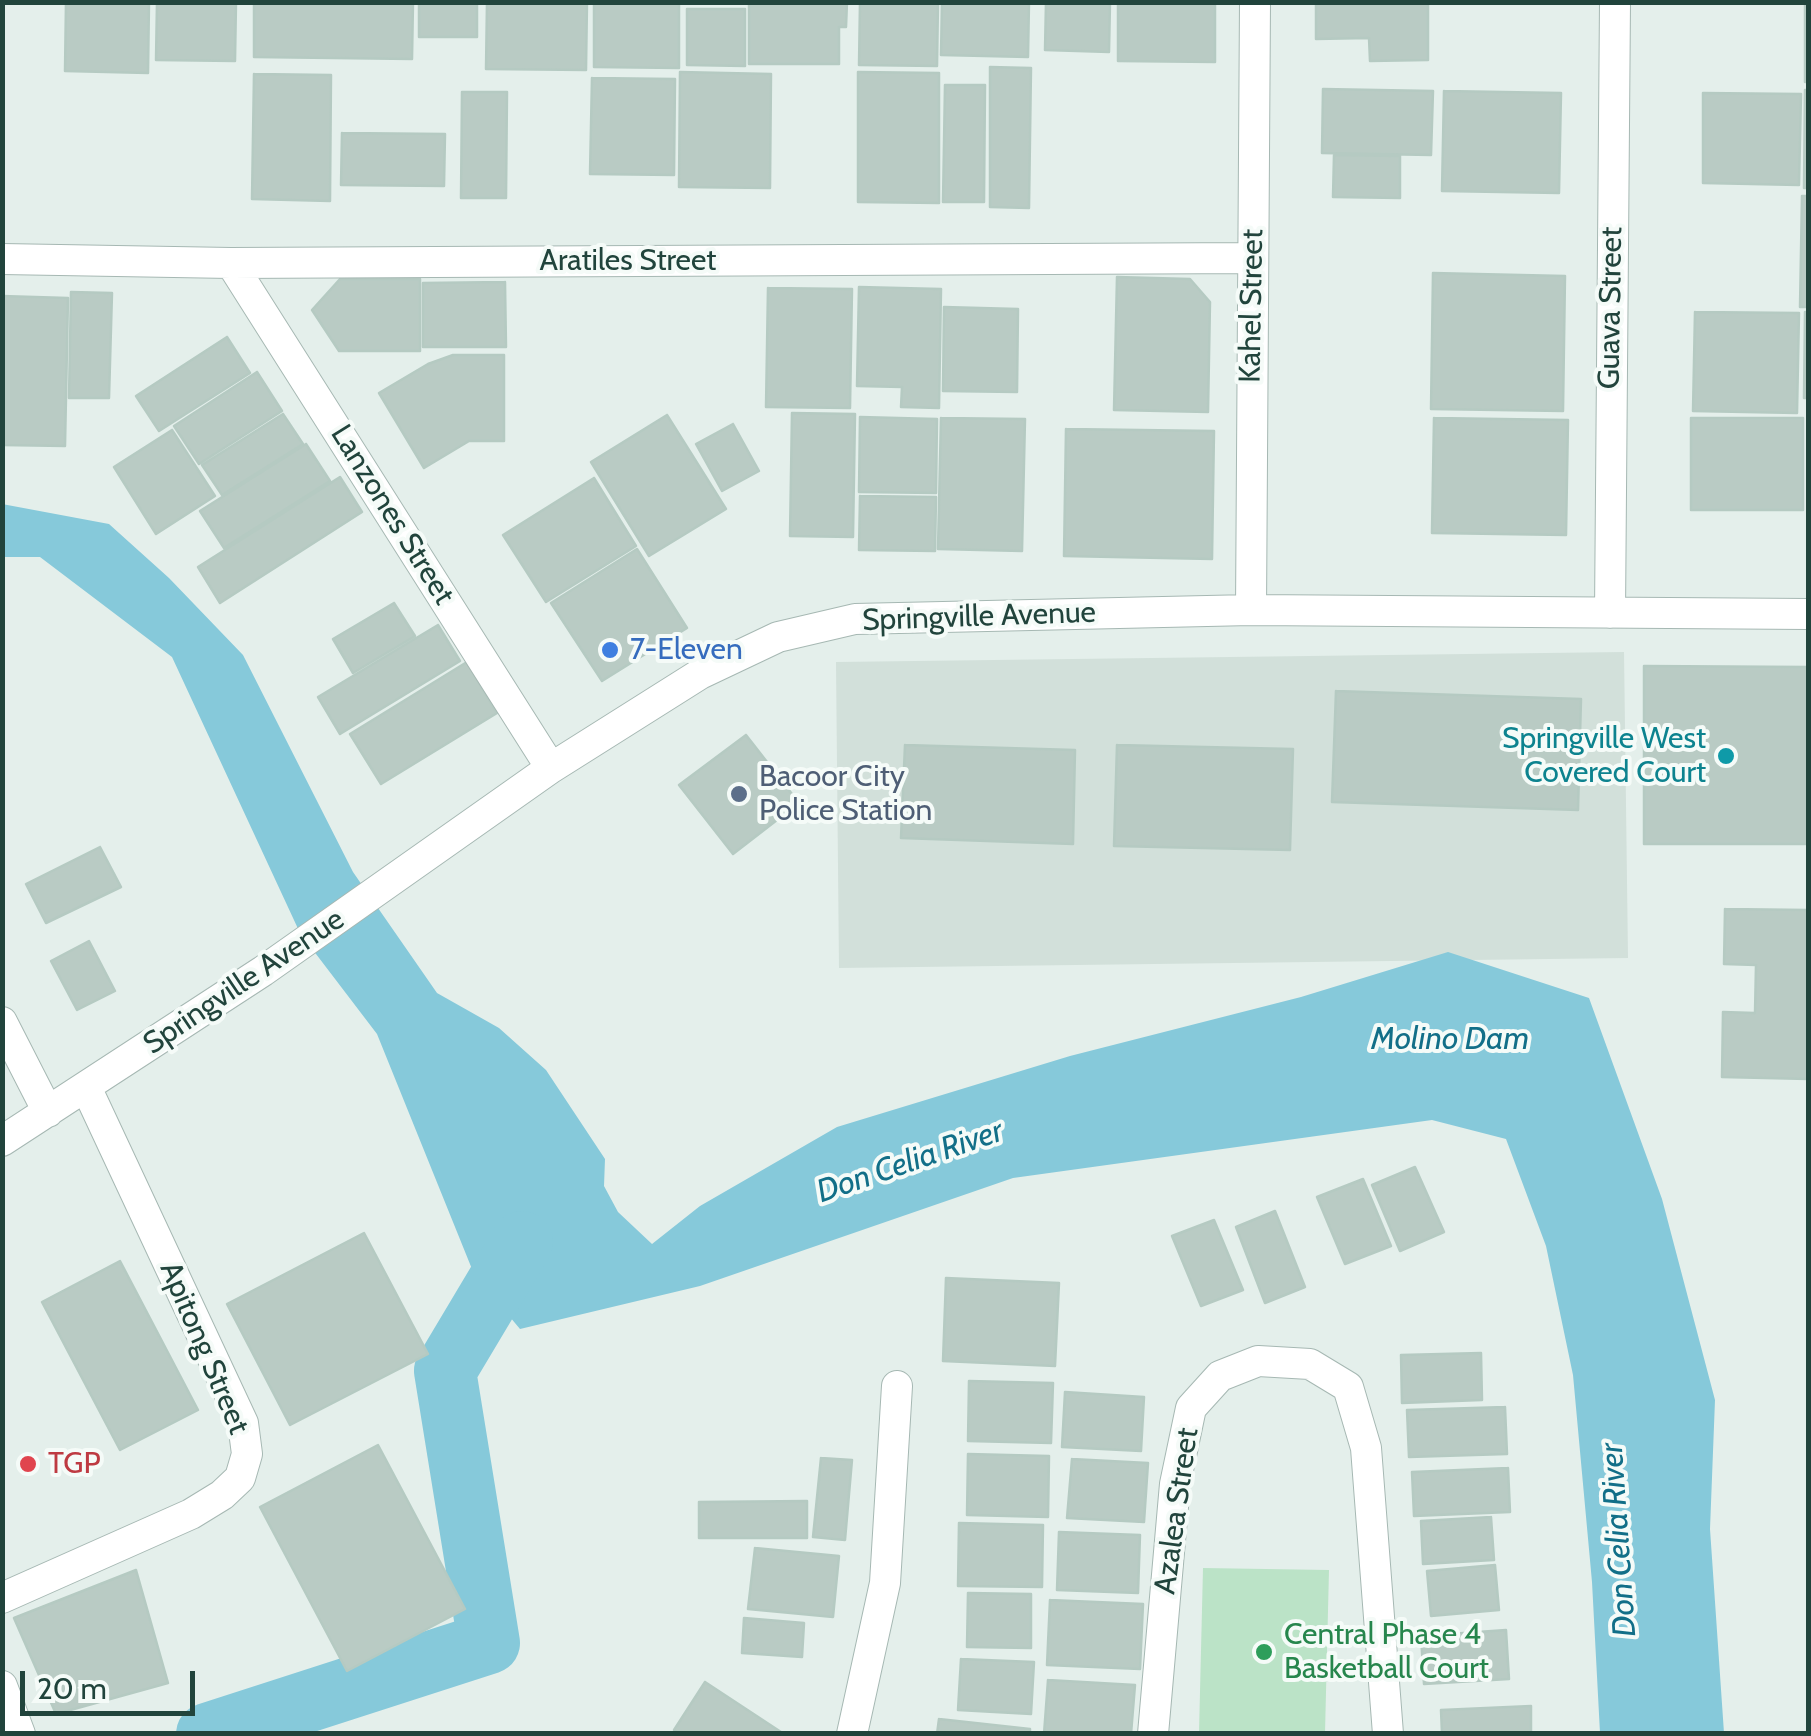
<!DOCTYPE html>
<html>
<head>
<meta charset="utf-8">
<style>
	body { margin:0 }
	#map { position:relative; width:1811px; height:1736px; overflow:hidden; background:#e4efeb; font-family:Cabin,sans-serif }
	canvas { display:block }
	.frame { position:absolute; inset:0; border:5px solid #21443c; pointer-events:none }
	.scale { position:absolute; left:20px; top:1671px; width:175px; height:45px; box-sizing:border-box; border:5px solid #21443c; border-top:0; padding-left:12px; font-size:30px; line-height:35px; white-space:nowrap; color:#21443c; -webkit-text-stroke:8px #f5fbf8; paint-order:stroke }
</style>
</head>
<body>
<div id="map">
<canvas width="1811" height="1736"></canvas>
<div class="frame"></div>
<div class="scale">20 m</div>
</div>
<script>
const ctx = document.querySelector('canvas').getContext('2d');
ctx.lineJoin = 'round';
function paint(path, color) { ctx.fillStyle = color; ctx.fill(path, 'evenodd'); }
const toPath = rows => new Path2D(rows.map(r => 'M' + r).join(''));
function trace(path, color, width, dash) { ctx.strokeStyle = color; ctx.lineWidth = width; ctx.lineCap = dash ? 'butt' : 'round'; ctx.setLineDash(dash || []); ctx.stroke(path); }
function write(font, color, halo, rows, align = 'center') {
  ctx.font = font + ' Cabin,sans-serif'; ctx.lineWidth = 8; ctx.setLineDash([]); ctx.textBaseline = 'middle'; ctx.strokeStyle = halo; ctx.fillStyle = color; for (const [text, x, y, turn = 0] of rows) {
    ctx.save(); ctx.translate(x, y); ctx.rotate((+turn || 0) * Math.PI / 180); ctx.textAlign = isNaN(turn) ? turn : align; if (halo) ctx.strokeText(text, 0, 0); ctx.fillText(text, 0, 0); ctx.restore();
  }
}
paint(toPath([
	[1624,652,1628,958,839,968,836,662]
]), '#d2e0da');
paint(toPath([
	[1203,1568,1329,1570,1325,1733,1199,1733]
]), '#bbe3c7');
paint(toPath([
	[2,504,109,524,169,578,243,655,353,872,437,993,499,1028,546,1070,605,1159,604,1186,618,1212,652,1244,700,1206,837,1127,1070,1056,1301,997,1448,952,1589,998,1662,1199,1715,1400,1710,1529,1724,1733,1600,1733,1592,1582,1573,1375,1546,1246,1506,1139,1432,1120,1013,1178,700,1286,520,1329,474,1274,377,1034,300,933,172,657,40,557,3,557]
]), '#86c9da');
trace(toPath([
	[207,1734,489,1643,445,1371,522,1242]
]), '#86c9da', 62);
const building = toPath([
	[66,2,149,2,148,73,65,71,66,2],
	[157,2,236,2,235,61,156,60,157,2],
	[254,2,413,2,412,59,254,57,254,2],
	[419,2,477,2,477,37,419,37,419,2],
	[487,2,587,2,586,70,486,69,487,2],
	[594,2,679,2,679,68,594,67,594,2],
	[749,2,847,2,846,27,839,27,839,64,749,64,749,2],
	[860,2,938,2,937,66,859,65,860,2],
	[942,2,1029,2,1028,57,941,55,942,2],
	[1046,2,1110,2,1109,52,1045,50,1046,2],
	[1118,2,1215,2,1215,62,1118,61,1118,2],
	[1316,2,1428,2,1428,60,1370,61,1369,38,1316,39,1316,2],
	[1805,2,1808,2,1808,82,1805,82,1805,2],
	[687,9,745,9,745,66,687,65,687,9],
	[990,67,1031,68,1029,208,990,207,990,67],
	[680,72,771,74,770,188,679,187,680,72],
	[858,72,939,73,939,203,858,202,858,72],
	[254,74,331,75,330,201,252,199,254,74],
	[592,78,675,79,674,175,590,174,592,78],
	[945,85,985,85,984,202,943,202,945,85],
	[1323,89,1433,91,1431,155,1322,153,1323,89],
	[1805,90,1808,90,1808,188,1804,188,1805,90],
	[1444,91,1561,93,1559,193,1442,191,1444,91],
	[462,92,507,92,506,198,461,198,462,92],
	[1703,93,1801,94,1799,185,1703,183,1703,93],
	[342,133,445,134,444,186,341,185,342,133],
	[1334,155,1400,156,1400,198,1333,197,1334,155],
	[1802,196,1808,196,1808,307,1800,307,1802,196],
	[1433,273,1565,276,1563,411,1431,409,1433,273],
	[1117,277,1190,279,1210,302,1208,412,1114,410,1117,277],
	[340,279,420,279,420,351,339,351,312,310,340,279],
	[505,282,506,347,423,347,423,283,505,282],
	[859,287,941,289,939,408,901,407,902,387,857,386,859,287],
	[768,288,852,289,850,408,766,407,768,288],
	[71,292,112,293,109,398,69,398,71,292],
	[2,296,68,298,65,446,2,445,2,296],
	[944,307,1018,309,1017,392,943,391,944,307],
	[1695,312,1799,313,1797,413,1693,411,1695,312],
	[1805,312,1808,312,1808,398,1804,398,1805,312],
	[227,337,250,373,159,431,136,396,227,337],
	[453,355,504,355,504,441,469,441,424,468,379,393,428,364,453,355],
	[257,372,282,411,199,464,174,426,257,372],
	[792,413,855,414,853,537,790,536,792,413],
	[283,414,303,444,222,495,202,465,283,414],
	[667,415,726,509,649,556,591,462,667,415],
	[860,417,937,419,936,493,859,492,860,417],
	[941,418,1025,419,1022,551,938,549,941,418],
	[1434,418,1568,420,1566,535,1432,533,1434,418],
	[1691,418,1803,418,1803,510,1691,510,1691,418],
	[733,424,759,471,722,491,696,444,733,424],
	[1066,429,1214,431,1212,559,1064,556,1066,429],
	[172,430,215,496,156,534,114,467,172,430],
	[306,444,330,481,224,548,200,511,306,444],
	[340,477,362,512,220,603,198,567,340,477],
	[594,478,636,546,546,602,503,535,594,478],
	[860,496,936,497,935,551,859,550,860,496],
	[637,549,687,628,602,681,551,603,637,549],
	[394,603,415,636,353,673,333,639,394,603],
	[438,625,460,661,340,734,318,697,438,625],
	[467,662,497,713,381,784,350,734,467,662],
	[1644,666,1808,667,1808,844,1644,844,1644,666],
	[1336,691,1581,699,1578,810,1332,802,1336,691],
	[746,735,799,803,733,854,679,785,746,735],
	[905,745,1075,750,1073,844,901,838,905,745],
	[1117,745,1293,749,1290,850,1114,846,1117,745],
	[100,847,121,887,46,923,26,884,100,847],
	[1725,909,1808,910,1808,1079,1722,1077,1723,1012,1755,1013,1756,965,1724,964,1725,909],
	[89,941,115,991,77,1010,51,961,89,941],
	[1415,1167,1444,1232,1400,1251,1372,1185,1415,1167],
	[1363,1179,1391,1246,1345,1264,1317,1197,1363,1179],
	[1275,1211,1305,1287,1265,1303,1236,1227,1275,1211],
	[1214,1220,1243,1290,1201,1306,1172,1236,1214,1220],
	[364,1233,428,1354,290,1425,227,1304,364,1233],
	[120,1261,198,1410,120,1450,42,1302,120,1261],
	[946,1278,1059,1283,1055,1366,943,1361,946,1278],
	[1481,1353,1482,1400,1402,1403,1401,1355,1481,1353],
	[969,1381,1053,1383,1051,1443,968,1441,969,1381],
	[1065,1392,1144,1397,1141,1451,1062,1447,1065,1392],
	[1505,1407,1507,1454,1409,1457,1407,1410,1505,1407],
	[378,1445,465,1609,347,1671,260,1507,378,1445],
	[968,1454,1049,1456,1048,1517,967,1515,968,1454],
	[821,1458,852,1460,845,1540,813,1537,821,1458],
	[1072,1459,1148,1463,1144,1522,1067,1518,1072,1459],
	[1508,1468,1510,1512,1414,1516,1412,1472,1508,1468],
	[807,1501,807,1538,699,1538,699,1502,807,1501],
	[1491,1517,1494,1560,1423,1564,1421,1521,1491,1517],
	[959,1523,1043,1525,1042,1587,958,1586,959,1523],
	[1059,1532,1140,1535,1138,1593,1057,1590,1059,1532],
	[755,1548,839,1556,833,1617,748,1609,755,1548],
	[1495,1565,1499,1610,1431,1616,1427,1571,1495,1565],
	[136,1570,168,1683,56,1714,14,1618,136,1570],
	[968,1593,1031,1594,1031,1648,967,1647,968,1593],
	[1050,1600,1143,1604,1140,1669,1047,1665,1050,1600],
	[744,1618,804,1623,802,1657,742,1653,744,1618],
	[1506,1630,1509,1679,1424,1684,1421,1636,1506,1630],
	[961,1659,1034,1662,1031,1714,958,1710,961,1659],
	[1048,1680,1135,1685,1131,1734,1044,1734,1048,1680],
	[705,1682,784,1734,679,1734,674,1730,705,1682],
	[1531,1706,1531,1734,1442,1734,1441,1710,1531,1706],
	[939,1719,1030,1729,1030,1734,937,1734,939,1719]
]);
paint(building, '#b9cbc4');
trace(building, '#b5cac2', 2.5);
const minor = toPath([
	[2,259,231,263,1253,258],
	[231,263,551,768],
	[1251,610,1255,2],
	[1610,613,1615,2],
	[2,1022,48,1112],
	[2,1141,263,971,551,768,700,674,778,637,855,619,1251,610,1808,614],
	[2,1598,191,1514,222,1495,240,1478,247,1454,243,1423,86,1087],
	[2,1686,20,1734],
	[852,1734,885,1583,897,1386],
	[1153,1734,1175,1484,1191,1408,1220,1376,1258,1361,1310,1364,1348,1387,1366,1448,1388,1734]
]);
trace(minor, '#a6b8b3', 32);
trace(minor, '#fff', 30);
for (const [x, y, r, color] of [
	[610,650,10,"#3f7fe0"],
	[1726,756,10,"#0f9aa8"],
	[739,794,10,"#5c6f8a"],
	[28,1464,10,"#e0444e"],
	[1264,1652,10,"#2e9e5b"]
]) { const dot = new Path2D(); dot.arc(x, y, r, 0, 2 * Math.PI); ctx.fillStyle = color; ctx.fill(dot); trace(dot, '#f5fbf8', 4); }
write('30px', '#21443c', '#f5fbf8', [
	["Aratiles Street",628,261],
	["Kahel Street",1252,306,-89],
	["Guava Street",1611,308,-89],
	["Lanzones Street",392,515,58],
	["Springville Avenue",979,617,-2],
	["Springville Avenue",244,982,-34],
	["Apitong Street",204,1348,67],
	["Azalea Street",1177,1511,-82]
]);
write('30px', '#366cbe', '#f5fbf8', [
	["7-Eleven",630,650]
], 'left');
write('30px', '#0d838f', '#f5fbf8', [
	["Springville West",1706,739],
	["Covered Court",1706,773]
], 'right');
write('30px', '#4e5e75', '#f5fbf8', [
	["Bacoor City",759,777],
	["Police Station",759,811]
], 'left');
write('30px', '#be3a42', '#f5fbf8', [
	["TGP",48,1464]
], 'left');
write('30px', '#27864d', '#f5fbf8', [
	["Central Phase 4",1284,1635],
	["Basketball Court",1284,1669]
], 'left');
write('italic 32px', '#126f88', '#f5fbf8', [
	["Molino Dam",1450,1040],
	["Don Celia River",910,1162,-19],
	["Don Celia River",1619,1540,-94]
]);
</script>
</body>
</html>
